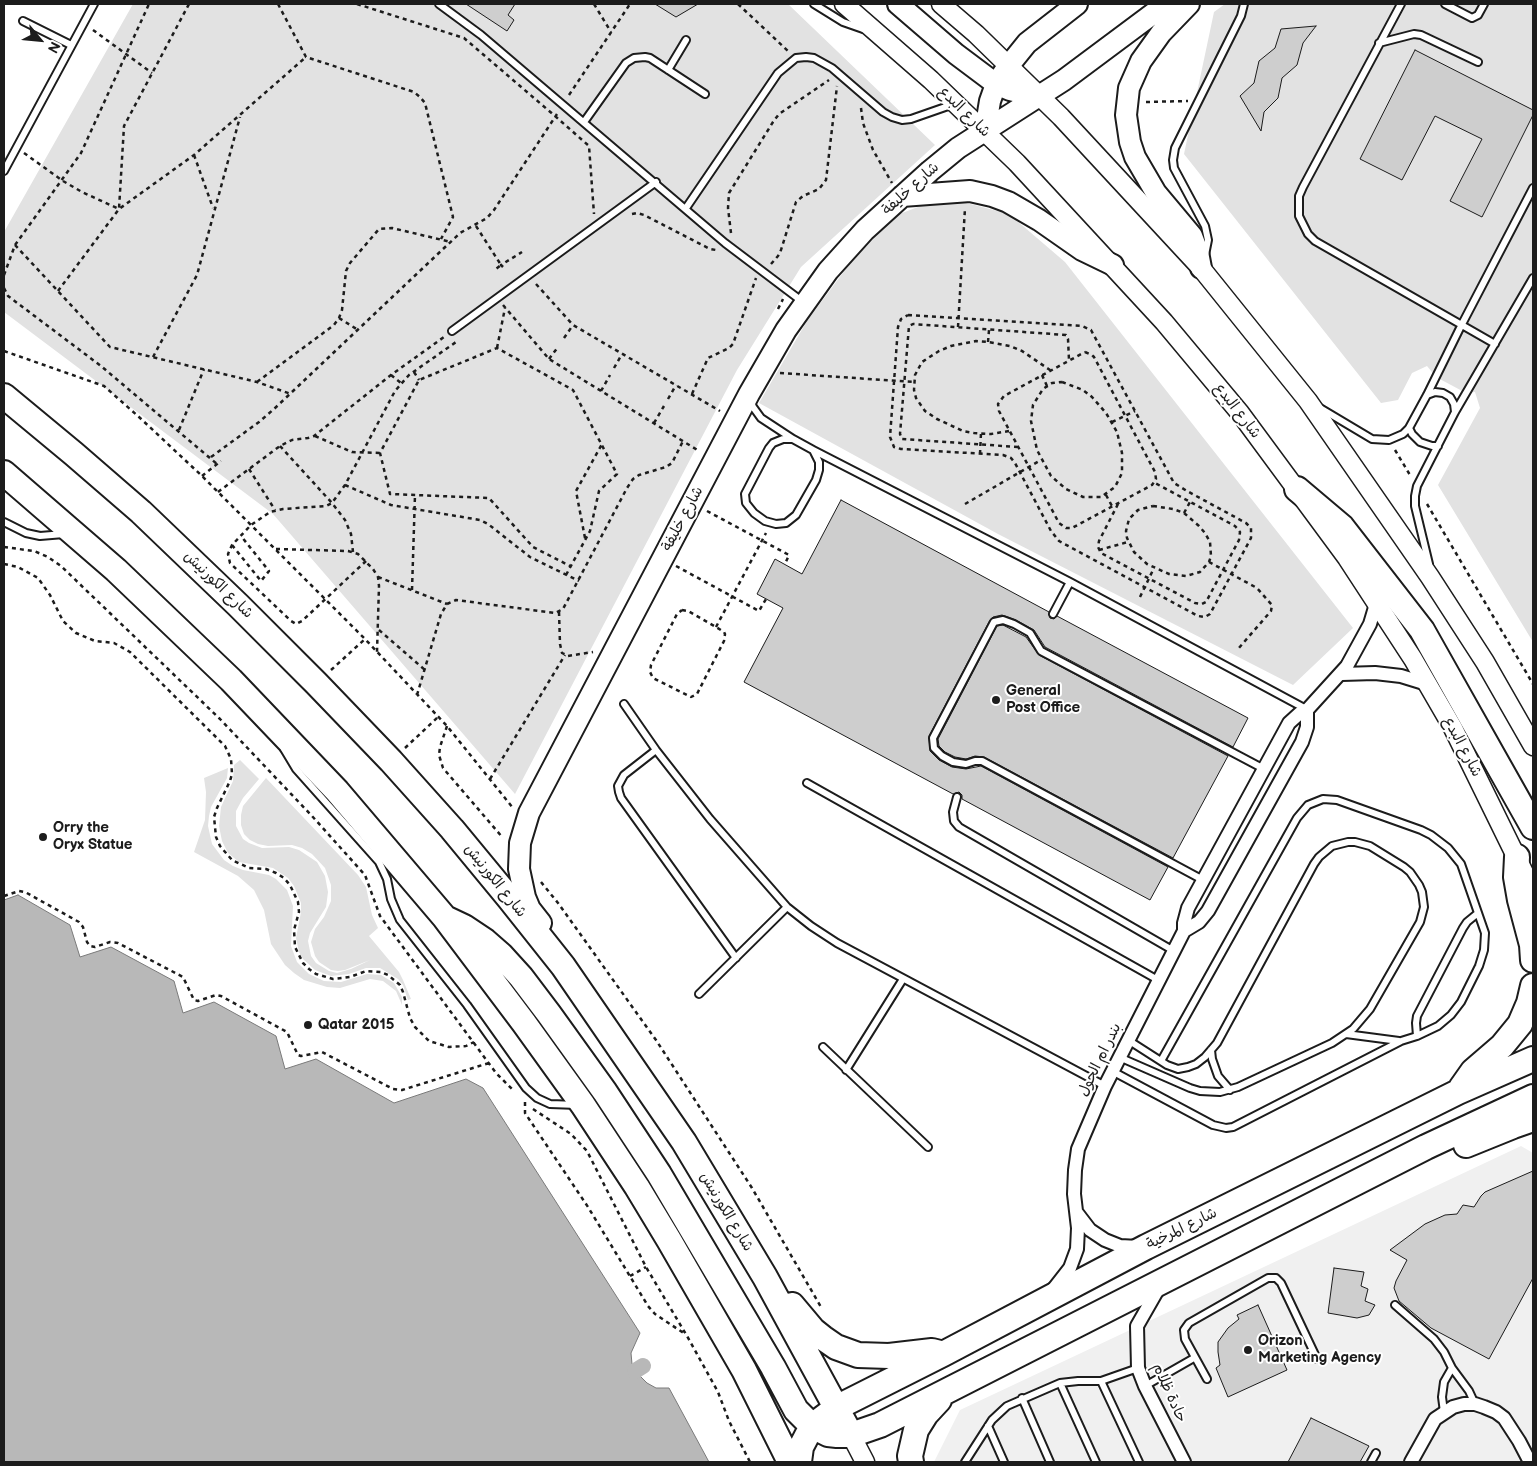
<!DOCTYPE html>
<html>
<head>
<meta charset="utf-8">
<style>
	body { margin:0 }
	#map { position:relative; width:1537px; height:1466px; overflow:hidden; background:#fff; font-family:"Balsamiq Sans",sans-serif }
	canvas { display:block }
	.frame { position:absolute; inset:0; border:5px solid #1c1c1c; pointer-events:none }
	.north { position:absolute; left:15px; top:15px; width:50px; height:50px; -webkit-text-stroke:4px #fff; paint-order:stroke; rotate:118deg; font-size:14px; font-weight:700; line-height:20px; text-align:center; color:#1c1c1c }
	.north::after { content:''; display:block; margin:auto; width:18px; height:22px; background:#1c1c1c; clip-path:polygon(50% 0,100% 100%,50% 72%,0 100%) }
</style>
</head>
<body>
<div id="map">
<canvas width="1537" height="1466"></canvas>
<div class="frame"></div>
<div class="north">N</div>
</div>
<script>
const ctx = document.querySelector('canvas').getContext('2d');
ctx.lineJoin = 'round';
function paint(path, color) { ctx.fillStyle = color; ctx.fill(path, 'evenodd'); }
const toPath = rows => new Path2D(rows.map(r => 'M' + r).join(''));
function trace(path, color, width, dash) { ctx.strokeStyle = color; ctx.lineWidth = width; ctx.lineCap = dash ? 'butt' : 'round'; ctx.setLineDash(dash || []); ctx.stroke(path); }
function write(font, color, halo, rows, align = 'center') {
  ctx.font = font + ' "Balsamiq Sans","Playpen Sans Arabic",sans-serif'; ctx.lineWidth = 4; ctx.setLineDash([]); ctx.textBaseline = 'middle'; ctx.strokeStyle = halo; ctx.fillStyle = color; for (const [text, x, y, turn = 0] of rows) {
    ctx.save(); ctx.translate(x, y); ctx.rotate((+turn || 0) * Math.PI / 180); ctx.textAlign = isNaN(turn) ? turn : align; if (halo) ctx.strokeText(text, 0, 0); ctx.fillText(text, 0, 0); ctx.restore();
  }
}
paint(toPath([
	[1521,1146,1533,1153,1533,1462,934,1462,960,1410]
]), '#f0f0f0');
paint(toPath([
	[133,4,788,4,935,145,801,267,737,370,515,794,273,514,4,312,4,232],
	[1225,4,1533,4,1533,642,1438,485,1480,408,1475,392,1466,393,1436,377,1427,366,1412,373,1398,400,1381,403,1184,154,1214,12],
	[944,197,1009,214,1065,262,1353,628,1293,685,998,534,759,403,807,321,851,262,897,215],
	[240,760,259,779,243,798,236,811,236,826,243,839,249,843,262,848,289,847,299,850,317,862,325,876,328,892,326,907,310,933,308,941,311,956,316,963,329,971,337,973,351,969,370,960,345,970,338,971,331,970,319,962,315,956,311,942,315,929,324,917,331,901,331,885,325,868,312,854,302,848,292,845,268,846,258,844,250,840,244,834,241,825,241,815,243,806,266,778,358,875,366,887,372,915,378,928,369,936,399,972,403,980,411,999,408,1000,403,985,398,979,380,968,366,968,349,974,331,976,315,970,303,959,299,952,296,938,301,912,301,903,294,886,288,878,273,868,239,862,228,853,222,841,219,826,221,807,233,781,234,765],
	[228,768,227,778,211,807,209,816,208,826,212,844,224,860,233,866,243,870,269,875,276,879,287,890,293,906,291,946,297,962,309,974,324,981,341,982,367,974,381,975,394,983,402,997,402,1005,396,991,383,981,370,979,340,988,327,987,304,980,294,973,285,965,271,944,264,910,254,890,238,876,194,852,205,820,206,792,204,778]
]), '#e2e2e2');
const water = toPath([
	[18,895,70,925,80,957,111,947,174,981,183,1013,214,1002,276,1036,285,1069,316,1059,394,1103,466,1079,483,1088,640,1333,631,1353,632,1364,635,1371,647,1383,656,1388,669,1388,709,1462,4,1462,4,900,18,895]
]);
paint(water, '#b8b8b8');
trace(water, '#7a7a7a', 1);
trace(toPath([
	[635,1371,643,1366]
]), '#b8b8b8', 16);
const building = toPath([
	[466,4,515,4,508,15,514,20,507,31,466,4],
	[655,4,698,4,676,17,655,4],
	[1316,26,1303,43,1297,65,1282,78,1278,98,1264,112,1261,131,1240,96,1254,83,1259,61,1275,48,1281,29,1316,26],
	[1415,50,1533,110,1533,115,1482,217,1450,201,1482,139,1435,116,1402,180,1360,159,1415,50],
	[841,500,1049,612,1050,618,1054,619,1057,616,1248,718,1233,747,1045,647,1034,630,1016,620,1002,615,993,617,990,620,929,736,930,751,939,760,952,767,966,769,981,766,1168,867,1150,900,962,799,962,795,959,792,953,794,744,682,783,608,757,594,775,559,802,574,841,500],
	[1003,625,1026,637,1039,655,1228,756,1173,858,984,757,975,756,966,759,955,757,945,752,939,746,938,739,997,626,1003,625],
	[1533,1171,1533,1278,1489,1359,1431,1328,1399,1301,1394,1288,1396,1281,1407,1260,1390,1250,1425,1224,1445,1215,1457,1214,1463,1205,1474,1207,1481,1196,1485,1192,1533,1171],
	[1334,1268,1364,1272,1361,1286,1368,1289,1365,1301,1375,1305,1369,1315,1357,1318,1328,1313,1334,1268],
	[1258,1305,1287,1370,1228,1397,1216,1368,1220,1365,1218,1352,1218,1342,1228,1328,1239,1319,1237,1315,1258,1305],
	[1311,1418,1369,1446,1360,1462,1288,1462,1311,1418]
]);
paint(building, '#cecece');
trace(building, '#1c1c1c', 1);
const lane = toPath([
	[439,4,481,35,725,243,803,302],
	[814,4,843,22,863,29],
	[1401,4,1303,187,1299,196,1299,216,1308,234,1315,241,1495,344],
	[1445,4,1472,18,1478,15,1484,4],
	[23,21,71,45],
	[1379,43,1414,34,1421,35,1478,62],
	[668,70,686,40],
	[584,122,626,63,634,58,645,57,650,58,705,94],
	[4,171,94,4],
	[686,208,778,73,796,58,806,57,814,58,832,68,883,112,892,117,902,120,911,119,954,104],
	[1205,255,1208,240,1205,226,1174,168,1173,160,1175,148,1241,16,1244,4],
	[452,331,656,182],
	[1427,395,1435,392,1443,393,1450,397,1454,404,1455,412],
	[750,400,753,407,761,418,793,439],
	[1320,408,1372,439,1389,440,1403,434,1409,428,1427,395,1461,326,1533,188],
	[1409,428,1412,434,1420,442,1432,446,1438,446],
	[783,439,793,439,813,450,819,462,819,470,816,480,796,515,786,523,776,524,765,521,754,513,746,503,745,494,769,448,773,443,783,439],
	[813,450,1070,582,1306,709],
	[4,522,26,533,40,536,64,534],
	[1429,564,1415,506,1415,496,1417,486,1455,412,1533,278],
	[1053,614,1070,582],
	[624,704,656,750,710,819,787,907,811,926,837,943,1105,1086],
	[284,749,296,769,379,862,387,879,391,899,400,920,467,1005,526,1088,537,1098,550,1104,578,1105],
	[656,750,624,775,618,786,619,792,621,798,736,958],
	[807,783,1158,980],
	[957,797,953,812,954,821,959,827,1174,951],
	[1203,880,982,761,975,761,966,764,953,762,942,756,934,748,933,738,994,622,1003,620,1014,624,1030,633,1041,651,1264,769],
	[699,994,787,907],
	[1346,1034,1399,1041],
	[1417,1036,1416,1023,1417,1016,1463,928,1467,922,1478,913],
	[823,1047,928,1147],
	[1211,1050,1212,1059,1218,1076,1230,1090],
	[1119,1057,1190,1088,1200,1091,1220,1092,1238,1087,1332,1043,1353,1029,1370,1009,1420,922,1424,907,1422,892,1419,885,1410,872,1404,867,1370,846,1355,842,1348,842,1332,846,1319,857,1314,864,1217,1043,1205,1057,1196,1064,1188,1067,1178,1069,1167,1065,1128,1040],
	[846,1070,903,979],
	[1112,1071,1213,1125,1226,1128,1233,1127,1401,1041,1417,1036,1438,1026,1451,1015,1461,1002,1479,966,1484,950,1485,933,1461,864,1448,848,1431,835,1421,830,1337,800,1323,799,1308,805,1297,818,1161,1061],
	[1395,1305,1434,1339,1444,1352,1452,1368,1469,1391,1475,1404],
	[1207,1379,1185,1339,1184,1330,1189,1323,1268,1278,1276,1278,1281,1283,1317,1359],
	[1101,1381,1139,1462],
	[1060,1383,1096,1462],
	[1145,1386,1194,1358],
	[1022,1398,1050,1462],
	[1444,1412,1442,1397,1444,1382,1452,1368],
	[988,1426,1004,1462],
	[965,1462,992,1420,1007,1406,1060,1383,1078,1381,1101,1381,1138,1368],
	[1371,1462,1376,1453]
]);
const street = toPath([
	[1342,674,1375,673,1401,676,1427,684],
	[1184,931,1199,922,1208,911,1302,742,1307,727,1307,710],
	[1077,1213,1090,1230,1105,1240,1120,1246,1139,1247],
	[1161,1284,1137,1326,1138,1368,1145,1386,1184,1462],
	[1052,1291,1070,1268,1077,1249,1078,1228,1074,1194,1075,1170,1078,1149,1105,1086,1184,931,1184,923,1188,908,1289,723,1300,713,1307,710,1347,666,1370,624,1376,604],
	[1411,1462,1435,1419,1453,1407,1464,1404,1475,1404,1484,1407,1496,1412,1504,1418,1519,1441,1530,1462]
]);
const secondary = toPath([
	[844,4,931,80,1017,163,1164,322,1240,413,1347,558,1413,659,1453,728,1533,891],
	[941,4,976,34,1061,117,1201,268,1308,401,1430,577,1485,662,1533,746],
	[851,1435,865,1462]
]);
const primary = toPath([
	[898,4,956,54,996,84,1010,90,1039,97],
	[1189,4,1161,33,1141,61,1129,88,1126,115,1130,142,1135,157,1156,193,1192,236,1198,252,1201,268],
	[985,131,990,101,996,84,1006,69,1027,43,1077,4],
	[902,196,970,191,992,196,1008,202,1039,220,1082,250,1113,265],
	[541,923,530,909,525,897,519,869,520,843,529,813,749,394,786,330,828,271,865,230,930,171,958,148,1064,80,1166,4]
]);
const highway = toPath([
	[4,396,74,454,141,512,238,605,316,683,391,761,452,829,509,898,563,966,684,1142,765,1277,851,1435],
	[4,473,116,570,231,680,337,791,445,918,524,1023,583,1105,637,1187,669,1240,744,1370,790,1462],
	[1297,489,1342,527,1422,630,1533,827],
	[1517,857,1516,877,1520,900,1532,945,1533,960],
	[445,918,464,927,485,941,501,955,521,977,549,1014,605,1092,659,1174,773,1367,796,1410,812,1426,828,1434,837,1435,851,1435,880,1425,1426,1147,1533,1097],
	[1461,1088,1473,1071,1502,1046,1520,1024,1529,1003,1533,986],
	[1466,1145,1513,1126,1533,1119],
	[792,1305,813,1330,823,1338,836,1347,858,1355,889,1356,932,1351,940,1353],
	[799,1462,801,1447,812,1426,836,1408,943,1354,1146,1247,1458,1092,1533,1059],
	[911,1462,910,1456,916,1430,926,1414,939,1400]
]);
trace(lane, '#1c1c1c', 10);
trace(street, '#1c1c1c', 16);
trace(secondary, '#1c1c1c', 21);
trace(primary, '#1c1c1c', 24);
trace(highway, '#1c1c1c', 28);
trace(toPath([
	[278,4,306,57,414,92,420,97,425,103,453,217,441,239],
	[357,4,464,38,555,116,589,146,594,214],
	[594,4,611,32],
	[738,4,788,51],
	[93,30,152,73],
	[569,95,630,4],
	[1146,102,1188,101],
	[861,108,863,123,873,150,892,183],
	[24,153,63,181,82,192,119,209,124,126,189,4],
	[194,155,213,208],
	[632,214,637,213,644,215,710,249,716,250],
	[476,226,501,265,496,269],
	[731,233,728,208,729,193,773,122,779,114,829,80],
	[15,245,110,347,257,382,291,394],
	[771,264,778,256,781,250,796,202,803,196,819,189,826,180,837,86],
	[503,267,501,265,522,252],
	[4,275,15,245,81,153,149,4],
	[536,284,573,325,720,411],
	[4,288,8,296,101,366,217,464],
	[58,291,119,209,194,155,306,57],
	[503,305,549,359,699,451],
	[778,309,783,299],
	[908,315,1082,326,1091,330,1174,483,1187,491,1246,523,1251,528,1251,538,1210,614,1205,617,1198,616,1059,541,1051,531,1015,463,1011,458,1003,455,901,449,894,447,890,437,898,327,901,319,908,315],
	[339,318,358,330],
	[958,327,965,208],
	[564,338,573,325],
	[988,342,989,330],
	[497,348,505,308],
	[4,351,104,386,139,417,202,476,365,639,447,726,513,808],
	[1085,352,1092,355,1094,357,1155,472,1156,479,1152,485,1072,528,1066,528,1059,523,999,411,998,404,1004,396,1085,352],
	[153,357,197,275,240,117],
	[549,359,558,347],
	[614,368,622,354],
	[414,372,419,380],
	[780,373,914,382],
	[391,375,401,383],
	[1042,375,1047,386],
	[257,382,334,325,339,318,342,310,346,271,350,263,379,229,392,228,451,242],
	[1062,382,1083,390,1092,397,1106,413,1117,432,1122,453,1122,473,1115,487,1101,497,1083,497,1066,489,1051,476,1037,450,1031,421,1033,405,1043,389,1052,383,1062,382],
	[601,391,610,375],
	[692,394,708,358,729,348,733,344,756,278],
	[668,399,676,385],
	[1112,422,1135,411],
	[654,423,664,406],
	[179,430,204,369],
	[1009,431,991,434,974,433,963,431,937,419,925,411,916,398,914,390,915,375,922,362,939,351,951,346,976,341,988,342,1010,346,1022,351,1050,370],
	[315,436,352,452,380,453],
	[280,446,332,503,345,520,351,534,353,552],
	[1018,447,902,439,900,434,909,326,913,324,1066,335,1068,339,1069,360],
	[1395,450,1410,475],
	[980,454,981,433],
	[211,457,259,422,274,409,460,233,487,218,494,210,557,114],
	[249,469,275,510],
	[202,476,221,461],
	[345,485,391,505,480,520,488,524,530,557,579,581],
	[218,492,280,446,292,440,308,438,314,436,391,375,444,337],
	[1106,495,1112,506],
	[965,504,1041,460],
	[1118,504,1099,541,1098,547,1101,553,1195,603,1202,604,1206,602,1239,540,1240,532,1235,526,1155,483],
	[1427,504,1533,684],
	[1153,506,1173,509,1184,513,1199,526,1205,533,1210,542,1211,556,1209,562,1200,572,1186,576,1169,574,1147,564,1134,552,1127,538,1126,531,1129,519,1138,510,1153,506],
	[707,511,789,555,785,564],
	[1184,513,1190,502],
	[585,538,576,491,602,444],
	[232,545,261,581,269,571,241,536],
	[4,547,34,551,48,557,61,566,220,719,312,816,365,875,380,916,496,1073,513,1090],
	[276,549,348,551,358,554,373,569,378,577,379,586,377,652],
	[1099,550,1128,542],
	[366,561,302,621,296,624,291,621,230,563,228,554,232,545,251,525,270,512,283,509,326,506,332,503,345,485,395,391,409,375,456,342],
	[1209,562,1257,588,1272,605,1271,611,1238,649],
	[4,564,18,567,38,578,50,595,63,621,76,633,95,641,114,643,130,652,225,746,231,759,232,774,230,781,217,808,214,817,216,837,220,846,232,860,249,868,266,869,276,873,284,878,290,885,298,902,299,912,294,930,295,947,303,963,309,969,316,974,333,979,350,977,366,971,381,972,388,975,400,985,403,992,410,1018,415,1027,429,1041,449,1047,466,1046,474,1042],
	[676,566,759,611,766,599],
	[566,575,590,531,599,491,617,474,573,390,497,348,419,380,380,453,390,494,489,498,533,547,570,566],
	[378,577,447,604],
	[412,590,415,495],
	[1140,597,1154,568],
	[682,610,688,611,716,627,724,632,725,634,724,641,697,694,691,697,653,678,650,672,651,665,677,614,682,610],
	[559,612,560,644,562,653,568,656,593,652],
	[716,627,766,533],
	[379,630,425,670],
	[331,670,365,639],
	[417,695,441,614,447,604,456,600,555,613,563,609,627,488,633,479,639,475,666,467,672,463,683,441],
	[447,726,440,747,439,755,443,768,503,838],
	[405,748,438,717],
	[490,779,565,655],
	[541,882,558,903,656,1040,752,1188,821,1307],
	[4,896,19,891,25,892,79,922,83,927,87,942,90,946,95,947,110,942,118,943,183,977,194,1000,198,1001,216,995,221,996,287,1032,298,1055,301,1056,322,1052,393,1089,402,1090,489,1063],
	[525,1102,525,1113,588,1207,648,1306,655,1314,685,1334],
	[533,1109,571,1134,587,1151,646,1267,687,1336,718,1392,729,1421,750,1462],
	[630,1276,646,1267]
]), '#1c1c1c', 2.5, [4, 4]);
trace(lane, '#fff', 6);
trace(street, '#fff', 12);
trace(secondary, '#fff', 18);
trace(primary, '#fff', 20);
trace(highway, '#fff', 24);
for (const [x, y, r, color] of [
	[996,700,5,"#1c1c1c"],
	[43,837,5,"#1c1c1c"],
	[308,1025,5,"#1c1c1c"],
	[1248,1350,5,"#1c1c1c"]
]) { const dot = new Path2D(); dot.arc(x, y, r, 0, 2 * Math.PI); ctx.fillStyle = color; ctx.fill(dot); trace(dot, '#fff', 2); }
write('15px', '#1c1c1c', '#fff', [
	["شارع البدع",964,112,44],
	["شارع خليفة",911,189,-42],
	["شارع البدع",1237,411,52],
	["شارع خليفة",683,519,-62],
	["شارع الكورنيش",218,585,44],
	["شارع البدع",1462,747,62],
	["شارع الكورنيش",495,881,51],
	["بندر ام الحول",1100,1060,-64],
	["شارع الكورنيش",726,1212,59],
	["شارع المرخية",1182,1229,-26],
	["حادة ظلام",1169,1393,66]
]);
write('bold 15px', '#1c1c1c', '#fff', [
	["General",1006,691],
	["Post Office",1006,708],
	["Orry the",53,828],
	["Oryx Statue",53,845],
	["Qatar 2015",318,1025],
	["Orizon",1258,1341],
	["Marketing Agency",1258,1358]
], 'left');
</script>
</body>
</html>
